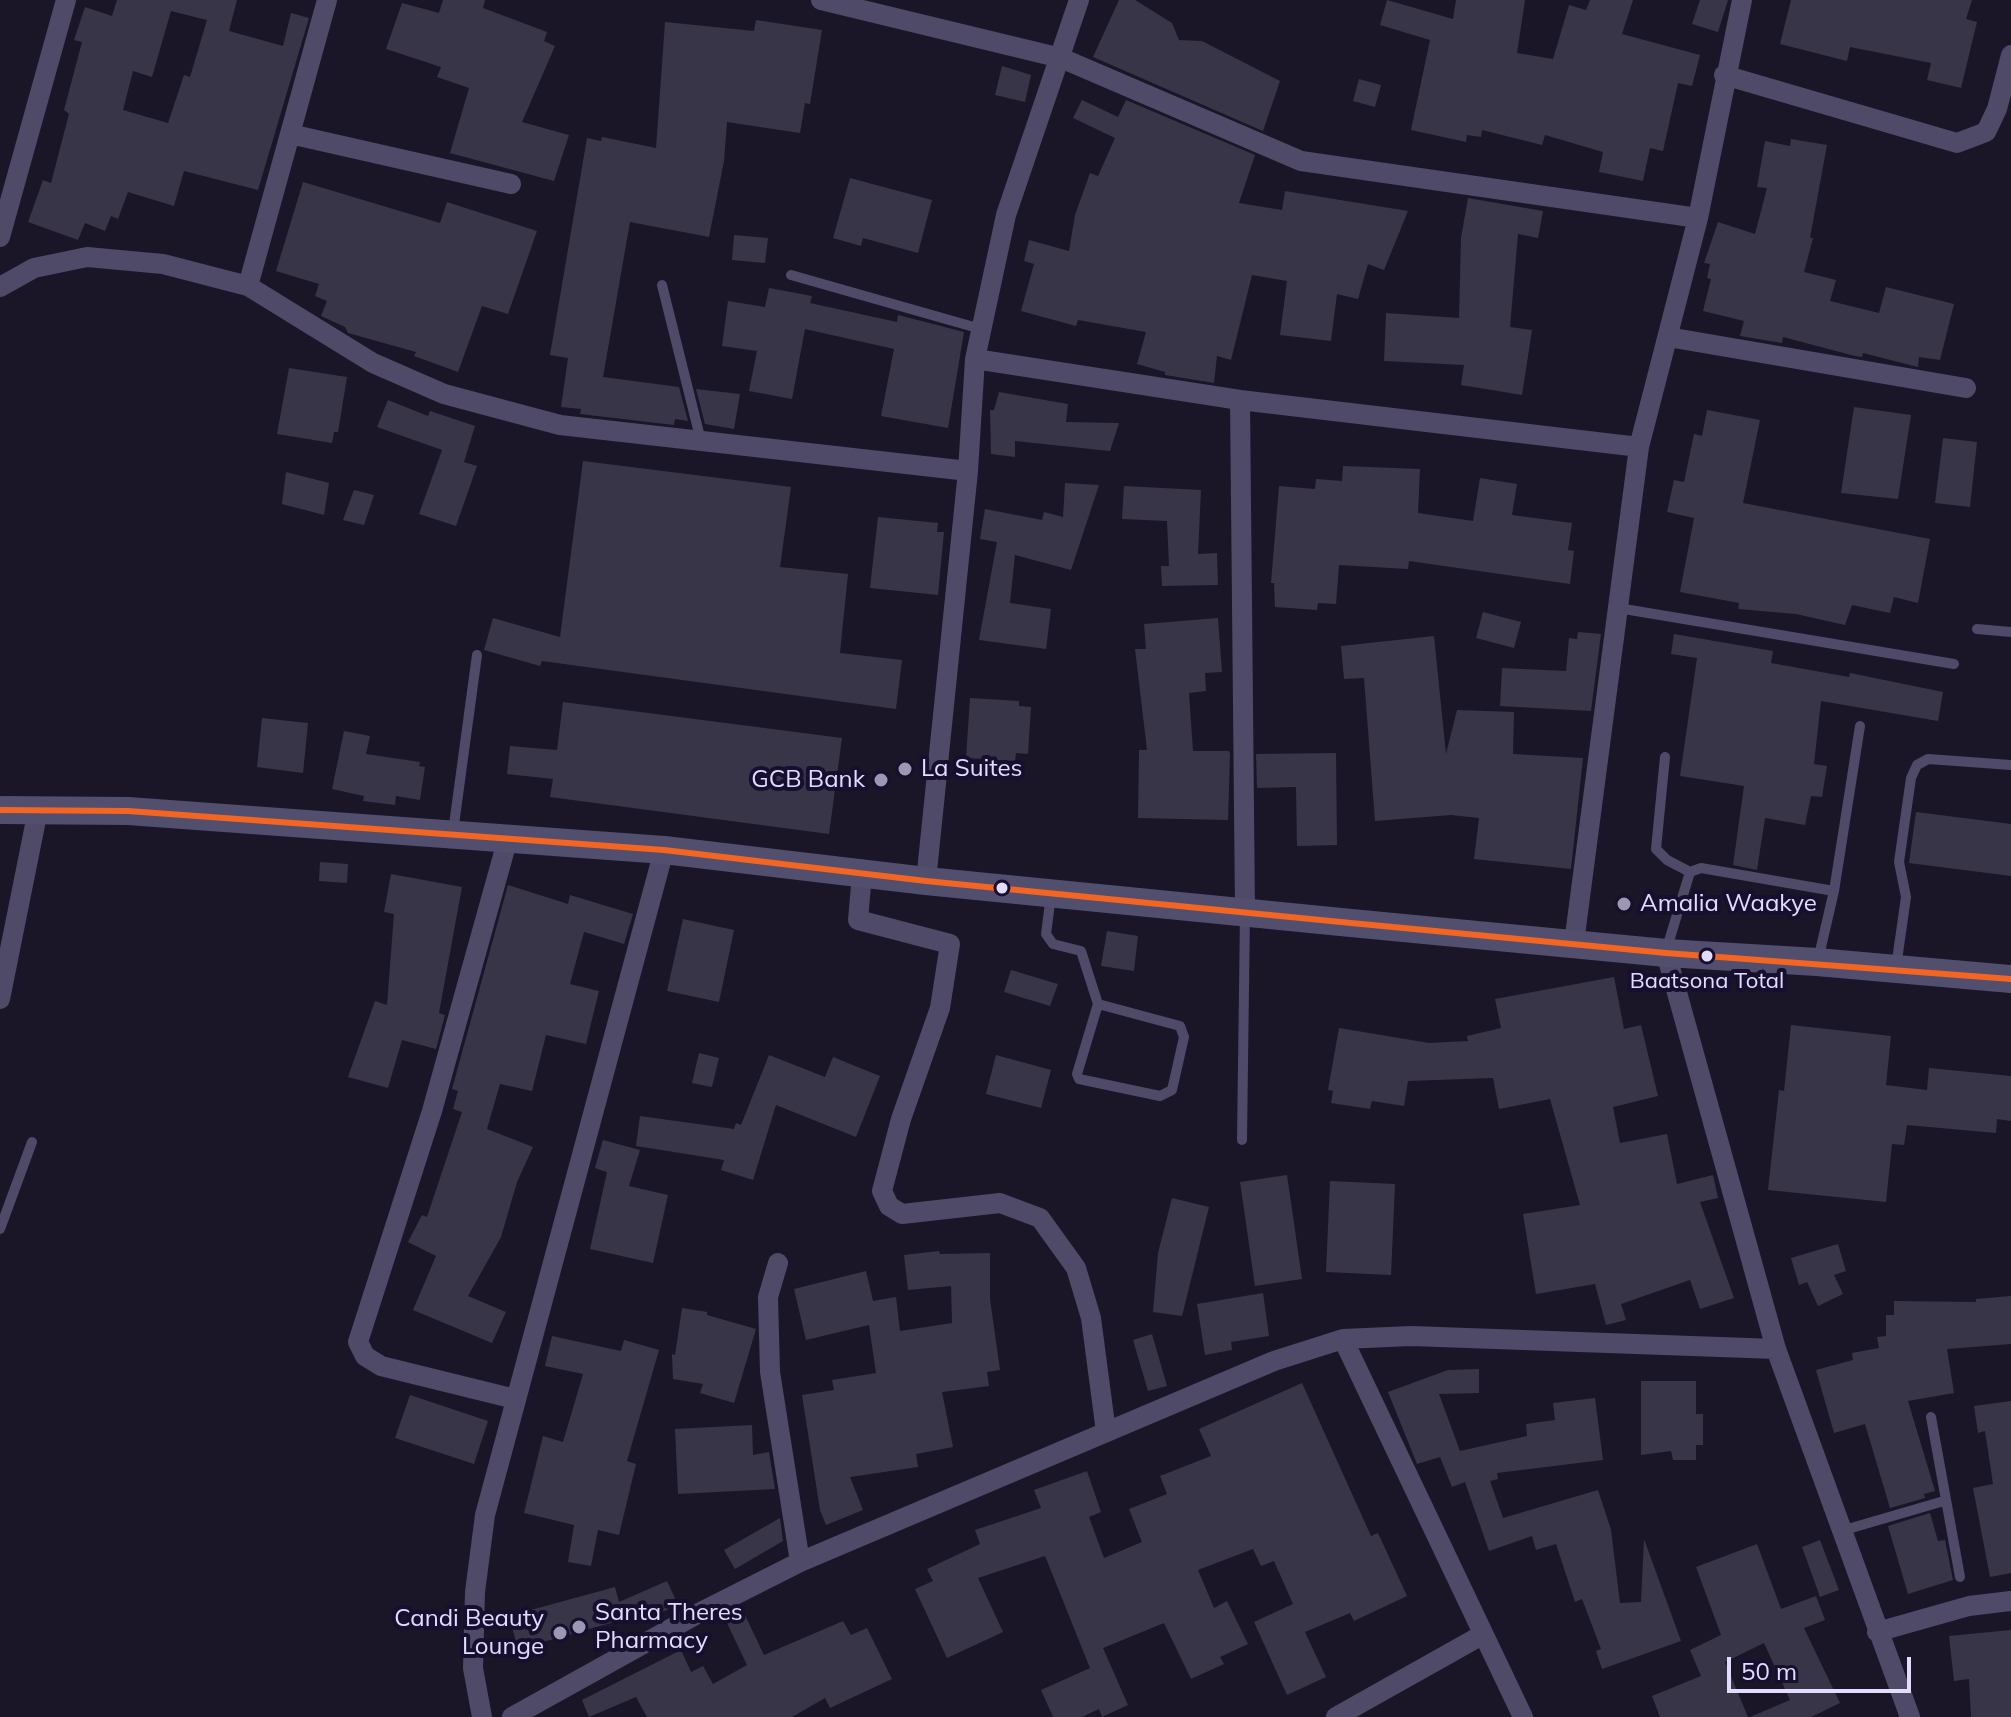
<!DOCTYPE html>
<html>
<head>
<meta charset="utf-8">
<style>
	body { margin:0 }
	#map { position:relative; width:2011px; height:1717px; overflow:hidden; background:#1a1627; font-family:Mulish,sans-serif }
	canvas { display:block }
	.scale { position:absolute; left:1727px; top:1657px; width:184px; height:36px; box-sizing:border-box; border:4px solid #e2dcff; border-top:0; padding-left:10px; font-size:24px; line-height:28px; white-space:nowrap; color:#e2dcff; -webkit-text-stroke:6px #160f2e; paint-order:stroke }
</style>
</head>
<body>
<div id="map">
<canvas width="2011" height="1717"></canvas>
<div class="scale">50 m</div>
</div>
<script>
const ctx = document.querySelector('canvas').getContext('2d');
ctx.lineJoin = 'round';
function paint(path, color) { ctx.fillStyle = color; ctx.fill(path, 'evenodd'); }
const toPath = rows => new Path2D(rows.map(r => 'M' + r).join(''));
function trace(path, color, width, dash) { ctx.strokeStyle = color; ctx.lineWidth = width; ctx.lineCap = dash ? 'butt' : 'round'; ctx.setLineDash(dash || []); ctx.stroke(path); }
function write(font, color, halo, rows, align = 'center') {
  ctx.font = font + ' Mulish,sans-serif'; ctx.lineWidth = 8; ctx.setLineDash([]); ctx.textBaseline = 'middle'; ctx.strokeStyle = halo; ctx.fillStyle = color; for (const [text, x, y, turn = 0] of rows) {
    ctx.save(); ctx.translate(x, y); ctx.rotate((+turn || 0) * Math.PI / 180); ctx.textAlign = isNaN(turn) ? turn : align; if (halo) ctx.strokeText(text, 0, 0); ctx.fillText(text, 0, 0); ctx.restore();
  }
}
paint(toPath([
	[117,0,237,0,229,31,283,46,291,13,309,18,258,190,184,171,174,206,128,192,118,219,111,216,105,231,85,223,78,240,28,222,43,180,51,183,69,114,64,110,82,42,74,40,85,7,112,16],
	[171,11,207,20,190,77,184,75,168,123,123,110,133,71,152,77],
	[443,0,485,0,483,8,547,32,544,41,555,46,522,122,569,135,554,181,450,153,469,88,437,77,441,67,386,49,402,3,439,13],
	[1119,0,1135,0,1172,23,1179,40,1202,41,1280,81,1263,131,1093,57],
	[1387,0,1453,19,1456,0,1525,0,1517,53,1553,59,1569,5,1586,10,1590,0,1633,0,1622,34,1700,55,1692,86,1678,83,1663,151,1650,148,1643,181,1599,172,1603,152,1545,135,1542,145,1482,130,1481,137,1467,135,1466,142,1411,130,1430,40,1380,25],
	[1700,0,1728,0,1718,32,1692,24],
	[1791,0,1972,0,1966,19,1977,22,1961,88,1927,80,1931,63,1850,47,1847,61,1780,44],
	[756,20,822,30,810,104,805,103,800,133,727,122,724,161,709,237,630,222,603,377,679,387,688,421,675,419,674,425,580,414,581,409,561,407,568,358,550,355,587,138,601,141,602,137,656,148,665,22,754,31],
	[1002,66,1031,75,1025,102,995,95],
	[1359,79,1381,85,1375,107,1353,101],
	[1082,100,1118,117,1126,100,1255,155,1239,203,1282,210,1285,191,1408,211,1384,270,1368,264,1358,299,1337,294,1331,341,1280,335,1287,281,1252,275,1231,360,1217,356,1214,383,1165,375,1165,372,1137,364,1146,332,1078,320,1076,326,1021,311,1034,264,1024,261,1029,240,1069,251,1075,215,1090,173,1098,176,1115,138,1073,118],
	[1791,139,1827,145,1810,238,1813,238,1804,272,1836,280,1830,301,1879,313,1886,287,1954,304,1940,360,1919,357,1918,367,1863,353,1862,357,1855,356,1783,337,1782,343,1740,336,1744,321,1703,311,1711,279,1707,278,1710,264,1704,263,1718,222,1755,234,1767,188,1757,187,1765,141,1790,146],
	[850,178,932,200,918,253,863,238,861,246,833,238],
	[303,182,440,223,447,202,537,231,508,314,482,306,458,372,414,356,416,352,348,333,345,327,321,316,327,301,315,296,319,284,276,271],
	[1468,198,1543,211,1538,238,1518,234,1510,327,1532,330,1522,395,1461,385,1464,365,1384,361,1386,313,1459,318,1461,238],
	[734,235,768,238,765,263,732,260],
	[769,288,812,296,810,303,897,322,898,315,964,332,948,428,881,416,894,349,805,329,792,399,749,391,757,351,722,346,728,301,765,307],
	[289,368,347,377,338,432,334,432,332,443,277,434],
	[696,389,740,394,734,429,705,424],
	[999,392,1068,404,1066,422,1119,423,1110,451,1015,441,1015,457,991,454,990,410,994,410],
	[388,400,428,416,430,411,475,426,464,462,477,466,456,526,419,514,442,450,377,427],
	[1854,407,1911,415,1898,499,1841,493],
	[1707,410,1760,420,1743,503,1930,539,1918,603,1894,597,1890,613,1852,605,1845,625,1796,614,1738,609,1739,603,1680,592,1694,518,1667,512,1674,480,1684,482,1694,434,1702,436],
	[1943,438,1977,442,1970,507,1935,503],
	[583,461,791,487,780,567,848,574,840,653,902,660,896,709,542,661,540,666,484,650,493,618,560,637],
	[1343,466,1420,469,1418,513,1473,521,1480,478,1517,484,1512,515,1572,523,1568,550,1574,551,1570,584,1409,561,1408,569,1339,565,1336,604,1318,603,1317,610,1275,607,1274,583,1271,583,1279,486,1315,489,1316,479,1342,481],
	[286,472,329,483,324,515,282,504],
	[1065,483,1099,485,1071,570,1015,555,1010,603,1051,609,1046,649,979,640,997,542,980,539,985,509,1042,520,1044,512,1063,517],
	[1124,486,1201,490,1198,554,1217,553,1218,585,1162,586,1161,566,1169,566,1167,521,1122,519],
	[354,490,374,495,364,525,343,520],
	[878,517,938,523,937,532,944,532,938,595,870,588],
	[1483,612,1521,622,1514,648,1476,638],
	[1218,618,1222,672,1205,673,1206,691,1189,693,1193,751,1229,751,1230,754,1228,820,1138,818,1139,750,1147,750,1135,649,1146,649,1144,624],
	[1578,632,1601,634,1591,711,1500,706,1502,668,1566,671,1569,638,1577,639],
	[1674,634,1773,651,1771,663,1849,677,1850,673,1943,692,1938,721,1821,701,1814,764,1827,766,1822,797,1811,796,1805,825,1765,818,1757,870,1733,865,1744,786,1680,776,1697,658,1671,654],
	[1434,636,1446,754,1457,710,1514,712,1513,754,1583,758,1571,869,1474,859,1479,818,1451,815,1375,821,1364,678,1344,679,1341,646],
	[970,698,1019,701,1019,706,1031,707,1028,754,1016,753,1015,761,966,758],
	[563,702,842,738,829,834,550,797,553,779,507,774,510,746,557,750],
	[262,718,308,723,303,773,257,767],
	[344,731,370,736,366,754,420,762,419,766,425,767,420,800,396,796,395,805,363,801,364,796,332,789],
	[1336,753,1337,845,1297,846,1296,787,1257,788,1256,754],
	[1916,812,2011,824,2011,876,1909,863],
	[320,862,348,864,347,883,319,881],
	[391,874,462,887,439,1013,445,1015,436,1049,402,1040,388,1088,348,1077,375,1001,387,1005,394,914,384,912],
	[508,885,568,904,570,895,633,914,624,944,584,932,570,984,599,991,586,1044,546,1035,532,1091,500,1084,487,1129,533,1147,517,1182,501,1237,468,1296,506,1312,492,1343,413,1310,436,1256,408,1242,422,1215,427,1217,462,1112,453,1109,458,1091,452,1089],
	[683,919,734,930,719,1002,667,991],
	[1107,931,1138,936,1134,971,1101,966],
	[1011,970,1058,984,1050,1006,1004,992],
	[1614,977,1624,1029,1641,1025,1658,1096,1613,1107,1620,1143,1667,1134,1677,1184,1713,1175,1718,1198,1700,1202,1734,1298,1700,1309,1690,1280,1621,1304,1626,1320,1606,1325,1595,1284,1536,1294,1523,1214,1580,1205,1550,1099,1499,1109,1493,1078,1408,1081,1404,1106,1372,1101,1370,1109,1331,1103,1333,1091,1328,1090,1339,1028,1429,1043,1468,1041,1467,1036,1501,1028,1495,999],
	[1791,1025,1891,1036,1886,1085,1927,1090,1929,1068,2011,1076,2011,1121,1997,1119,1996,1133,1907,1125,1904,1145,1892,1144,1886,1202,1768,1190,1779,1090,1784,1091],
	[699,1053,719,1058,712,1087,692,1083],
	[769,1055,825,1077,833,1057,880,1076,856,1137,776,1105,753,1180,721,1170,724,1160,636,1146,640,1116,734,1129,736,1123,741,1125],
	[996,1055,1051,1070,1041,1108,986,1094],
	[603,1140,640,1150,629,1186,668,1195,653,1263,590,1249,607,1172,595,1168],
	[1287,1175,1302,1279,1255,1286,1240,1182],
	[1330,1181,1395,1184,1391,1275,1326,1272],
	[1172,1198,1209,1207,1182,1316,1153,1312,1158,1253],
	[1838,1244,1846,1271,1834,1275,1843,1294,1818,1306,1807,1282,1799,1285,1791,1258],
	[939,1251,940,1254,990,1253,990,1299,1000,1370,987,1372,989,1386,942,1392,953,1447,916,1454,918,1467,850,1477,863,1510,826,1525,820,1510,802,1395,834,1390,832,1380,876,1373,869,1325,806,1340,794,1289,866,1271,873,1301,896,1297,900,1331,952,1323,951,1286,908,1290,904,1255],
	[1263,1293,1269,1336,1231,1342,1232,1350,1205,1355,1197,1304],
	[2011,1296,2011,1344,1947,1349,1954,1393,1908,1401,1935,1491,1924,1494,1925,1498,1890,1508,1865,1424,1834,1433,1816,1370,1853,1360,1852,1353,1879,1348,1877,1337,1886,1336,1886,1315,1894,1315,1894,1301,1976,1302,1976,1299],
	[682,1308,707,1312,707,1315,756,1329,734,1403,700,1393,703,1384,673,1379,672,1354,675,1355],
	[1152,1334,1167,1386,1148,1391,1133,1340],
	[552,1336,621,1351,624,1340,659,1350,627,1461,636,1464,619,1535,598,1530,591,1566,568,1562,574,1525,524,1513,543,1436,563,1442,583,1374,545,1366],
	[1479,1369,1479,1393,1439,1394,1460,1451,1527,1436,1526,1424,1555,1420,1553,1403,1595,1398,1603,1460,1497,1473,1498,1479,1490,1481,1503,1518,1598,1490,1611,1530,1620,1603,1641,1602,1644,1539,1681,1641,1602,1669,1596,1651,1601,1649,1582,1599,1575,1602,1556,1544,1536,1550,1532,1536,1489,1551,1465,1482,1452,1487,1440,1457,1417,1464,1388,1392,1448,1370],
	[1641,1381,1696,1381,1696,1414,1703,1414,1703,1445,1696,1445,1696,1460,1673,1460,1671,1451,1641,1455],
	[1302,1383,1371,1536,1378,1533,1407,1596,1354,1621,1350,1613,1305,1632,1326,1677,1287,1695,1254,1622,1293,1604,1274,1561,1261,1566,1253,1549,1198,1570,1214,1608,1227,1601,1248,1644,1220,1657,1224,1664,1191,1679,1164,1623,1103,1648,1128,1705,1102,1717,1099,1709,1082,1717,1053,1717,1041,1690,1090,1668,1045,1556,978,1578,1003,1632,947,1658,915,1589,933,1581,927,1569,980,1544,975,1530,1041,1508,1034,1490,1087,1471,1101,1512,1089,1517,1104,1558,1142,1542,1129,1509,1167,1494,1160,1476,1211,1456,1199,1429],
	[410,1395,488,1421,474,1464,395,1438],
	[2011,1401,2011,1573,1990,1577,1973,1488,1993,1484,1985,1431,1978,1433,1974,1406],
	[752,1425,753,1455,769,1452,775,1489,678,1494,675,1429],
	[1930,1513,1938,1541,1945,1540,1953,1580,1908,1594,1888,1526],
	[780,1518,783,1541,735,1569,724,1550],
	[1820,1540,1839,1590,1820,1597,1802,1547],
	[1757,1544,1781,1609,1816,1596,1825,1620,1804,1628,1840,1703,1811,1717,1750,1717,1790,1700,1764,1643,1725,1662,1748,1717,1660,1717,1652,1696,1701,1676,1690,1650,1721,1635,1696,1567],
	[667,1581,678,1605,658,1614,657,1610,518,1649,509,1616,615,1587,619,1602],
	[744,1613,764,1655,843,1621,851,1635,867,1628,892,1679,830,1708,825,1698,792,1717,647,1717,636,1697,589,1717,582,1700,681,1650,691,1672,703,1666,713,1684,747,1665,726,1621],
	[2011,1630,2011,1717,1971,1717,1969,1679,1954,1681,1949,1636]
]), '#393548');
trace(toPath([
	[791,275,981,329],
	[662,285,701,441],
	[1618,608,1954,664],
	[1977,629,2011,632],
	[1665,757,1656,849,1667,860,1690,872],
	[453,832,477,655],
	[1051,895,1046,934,1053,944,1081,951,1098,1004,1077,1074,1079,1079,1160,1096,1172,1090,1184,1037,1180,1026,1098,1004],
	[1666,951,1690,872,1701,868,1834,891],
	[1818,960,1834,891,1860,726],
	[1896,967,1906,897,1899,862,1911,778,1917,765,1928,759,2011,765],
	[1242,1140,1245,913],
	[0,1229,32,1142],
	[1931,1417,1960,1577],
	[1841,1531,1944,1501]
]), '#4e4a68', 10);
trace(toPath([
	[821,0,1061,58,1301,161,1698,218],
	[1724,75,1957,143,1986,132,1997,109,2011,55],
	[290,134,511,184],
	[0,237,66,0],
	[248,286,327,0],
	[0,287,34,268,87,257,163,264,248,286,373,363,444,394,560,425,968,471],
	[1668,337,1966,388],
	[975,359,1240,400,1639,447],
	[1240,400,1245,911],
	[508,838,432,1111,358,1342,365,1356,381,1366,515,1399],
	[862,874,858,920,950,944,940,1008,901,1119,882,1191,889,1206,902,1214,1000,1203,1040,1218,1076,1268,1091,1318,1106,1432],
	[926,881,968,471,975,359,1006,215,1079,0],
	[1574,943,1639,447,1698,218,1742,0],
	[1666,953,1776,1349,1910,1717],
	[0,999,38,810],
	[778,1263,768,1297,770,1372,800,1562],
	[1343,1339,1523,1717],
	[1877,1632,1969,1606,2011,1601],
	[482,1717,473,1668,475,1592,485,1515,664,850],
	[512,1717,699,1613,800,1562,1274,1361,1343,1339,1411,1336,1776,1349],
	[1336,1717,1482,1635]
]), '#4e4a68', 20);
trace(toPath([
	[0,810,128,811,664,850,926,881,1351,923,1666,953,1817,962,2011,979]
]), '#524e6d', 28);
trace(toPath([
	[0,810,128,811,664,850,926,881,1351,923,1666,953,2011,979]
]), '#f26522', 6);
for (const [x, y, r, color] of [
	[905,769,8,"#9c97b3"],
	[881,780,8,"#9c97b3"],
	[1002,888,7,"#e2dcff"],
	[1624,904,8,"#9c97b3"],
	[1707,956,7,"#e2dcff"],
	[579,1627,8,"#9c97b3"],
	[560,1633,8,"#9c97b3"]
]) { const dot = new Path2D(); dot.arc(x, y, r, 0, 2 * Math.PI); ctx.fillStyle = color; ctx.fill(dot); trace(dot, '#160f2e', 3); }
write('22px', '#e2dcff', '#160f2e', [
	["Baatsona Total",1707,981]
]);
write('24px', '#e2dcff', '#160f2e', [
	["La Suites",921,769],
	["GCB Bank",865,780,"right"],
	["Amalia Waakye",1640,904],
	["Santa Theres",595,1613],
	["Pharmacy",595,1641],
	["Candi Beauty",544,1619,"right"],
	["Lounge",544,1647,"right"]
], 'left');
</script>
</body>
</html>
